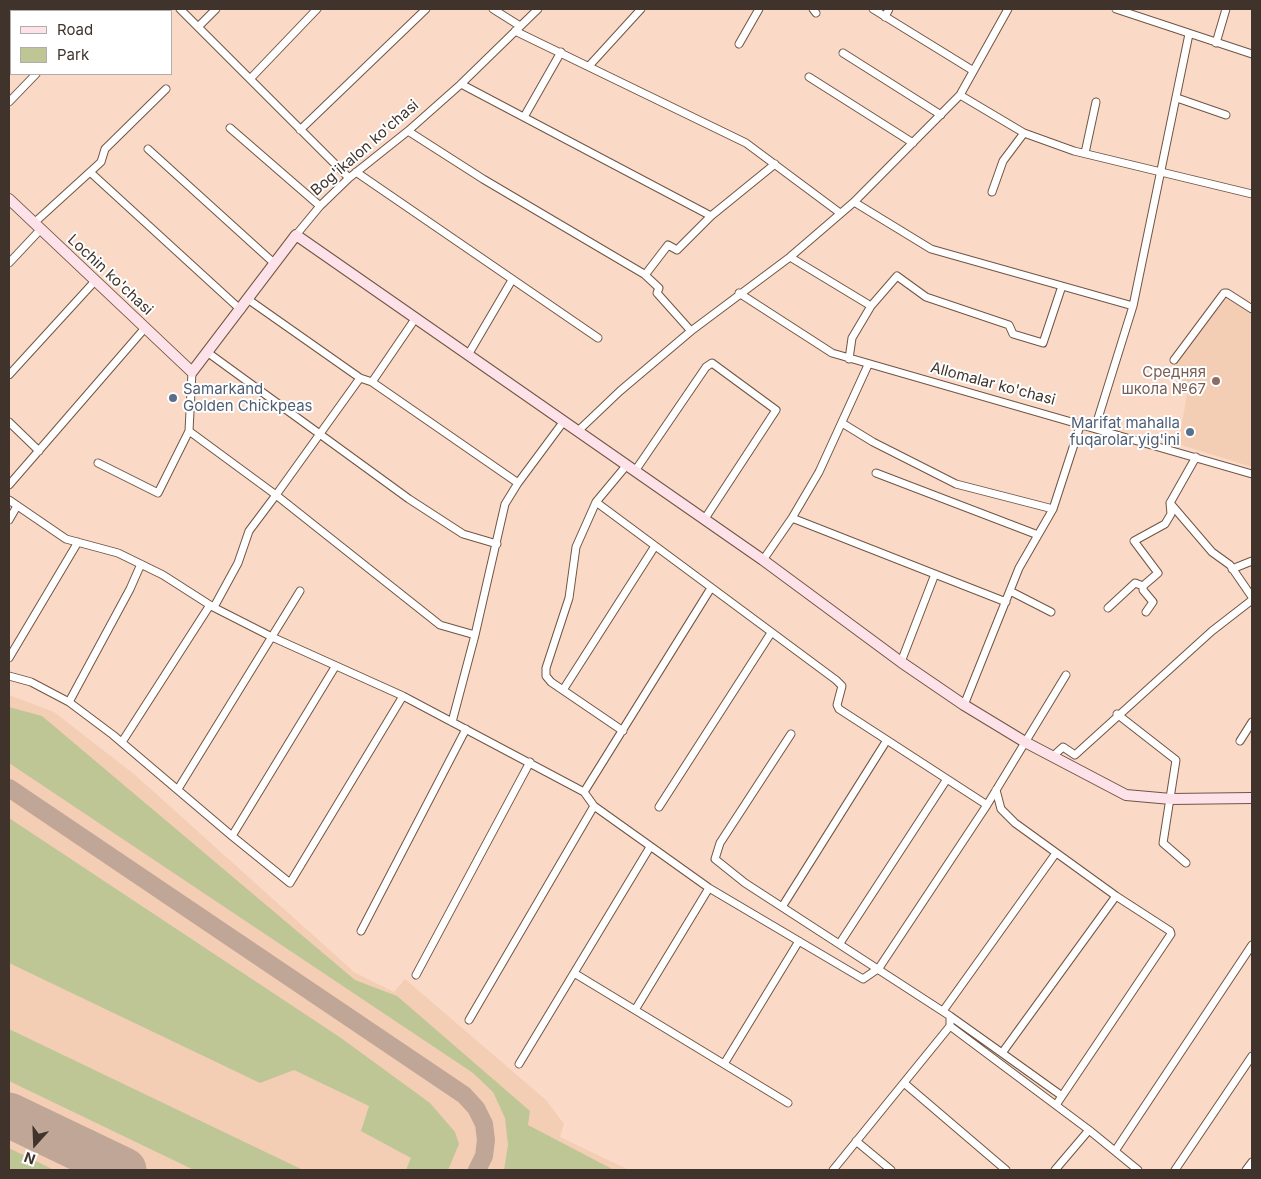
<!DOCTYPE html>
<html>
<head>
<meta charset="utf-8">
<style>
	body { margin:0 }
	#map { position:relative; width:1261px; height:1179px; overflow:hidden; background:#fadac7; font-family:Inter,sans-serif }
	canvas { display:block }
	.frame { position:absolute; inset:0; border:10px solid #3f332b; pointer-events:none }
	.legend { position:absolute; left:10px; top:10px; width:162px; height:65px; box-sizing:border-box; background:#fff; border:1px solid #b2adaa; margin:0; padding:6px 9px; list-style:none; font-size:15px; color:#3f332b }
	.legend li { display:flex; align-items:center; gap:10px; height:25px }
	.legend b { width:25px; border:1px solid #b2adaa }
	.north { position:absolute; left:10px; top:1119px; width:50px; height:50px; -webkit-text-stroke:4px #fff; paint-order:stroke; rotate:200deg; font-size:14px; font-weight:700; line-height:20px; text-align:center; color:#3f332b }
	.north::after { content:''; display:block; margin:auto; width:18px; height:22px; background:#3f332b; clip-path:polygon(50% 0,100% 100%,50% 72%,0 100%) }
</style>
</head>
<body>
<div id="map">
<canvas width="1261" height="1179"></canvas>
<div class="frame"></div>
<ul class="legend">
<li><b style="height:6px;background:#fde3e9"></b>Road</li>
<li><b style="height:14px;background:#bec696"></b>Park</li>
</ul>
<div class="north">N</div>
</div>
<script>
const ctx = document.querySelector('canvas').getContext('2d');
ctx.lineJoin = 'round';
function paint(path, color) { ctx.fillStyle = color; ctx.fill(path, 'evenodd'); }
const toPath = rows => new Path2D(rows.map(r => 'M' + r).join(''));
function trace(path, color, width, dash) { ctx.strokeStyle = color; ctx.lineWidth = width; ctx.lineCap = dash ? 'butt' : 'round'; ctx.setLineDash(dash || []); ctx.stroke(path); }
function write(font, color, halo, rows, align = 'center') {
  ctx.font = font + ' Inter,sans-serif'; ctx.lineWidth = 4; ctx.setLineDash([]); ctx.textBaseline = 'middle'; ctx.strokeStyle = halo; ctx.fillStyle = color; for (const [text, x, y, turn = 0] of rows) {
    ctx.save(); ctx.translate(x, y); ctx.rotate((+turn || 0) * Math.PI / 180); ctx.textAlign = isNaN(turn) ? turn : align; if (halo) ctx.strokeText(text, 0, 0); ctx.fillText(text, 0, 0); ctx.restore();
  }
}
paint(toPath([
	[1227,295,1252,312,1252,467,1178,444,1188,390,1172,372,1180,357],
	[9,695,54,712,134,774,354,972,394,992,405,979,546,1100,564,1124,560,1137,629,1170,9,1170]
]), '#f4cdb5');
paint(toPath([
	[9,707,42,716,355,980,397,996,530,1111,528,1125,614,1170,504,1170,508,1145,505,1118,493,1092,473,1073,9,763],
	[9,818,341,1038,430,1103,455,1132,459,1144,448,1170,406,1170,411,1158,361,1131,369,1106,294,1070,260,1083,9,963],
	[9,1029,303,1170,194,1170,9,1081],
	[9,1148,54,1170,9,1170]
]), '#bec696');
trace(toPath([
	[9,788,464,1095,476,1108,484,1124,486,1140,484,1156,477,1170]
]), '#c0a697', 18);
trace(toPath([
	[9,1115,124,1170]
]), '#c0a697', 45);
const street = toPath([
	[180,9,349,178],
	[493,9,520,26],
	[813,9,816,13],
	[873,9,972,70],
	[1116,9,1252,54],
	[98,11,100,9],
	[885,17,889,9],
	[198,27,216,9],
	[515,31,746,143,840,213],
	[1216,43,1226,9],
	[739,44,759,9],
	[843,53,941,115],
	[589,66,641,9],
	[809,77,913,143],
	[250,79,317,9],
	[461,84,711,216,775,164],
	[960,95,1024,133,1074,151,1252,194],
	[1177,98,1226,115],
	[9,102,36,74],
	[524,117,561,52],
	[230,128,320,206],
	[300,130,426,9],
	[408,131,483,179,644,274,659,288,657,293,691,331],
	[148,149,275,264],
	[1085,153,1096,102],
	[90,172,241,310],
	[356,172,598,338],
	[992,192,1003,161,1024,133],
	[854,202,931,249,1133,306],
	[34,223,101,162,105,149,166,89],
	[296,235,320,206,349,178,408,131,461,84,538,9],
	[790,257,871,306],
	[9,263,40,230],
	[645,275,668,245,677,250,711,216],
	[739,293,832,353,1252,474],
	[249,300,360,378],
	[415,319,372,382,360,378,276,495,440,625,475,635,452,722],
	[207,352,409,499,463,534,497,544],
	[468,355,512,280],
	[849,359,852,338,871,306,897,276,926,297,1009,325,1013,334,1043,343,1062,286],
	[1174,360,1224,293,1227,293,1252,309],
	[9,375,95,281],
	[372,382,518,483],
	[9,422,39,451],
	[842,423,873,442,956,484,1053,509],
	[1095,428,1133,306,1189,34],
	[578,431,620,391,691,331,790,257,854,202,960,95,1008,9],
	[1196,457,1170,503,1212,552,1230,565,1252,597],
	[98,463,158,493,189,431],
	[635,471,706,367,712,363,776,410,704,520],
	[876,473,1038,535],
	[9,485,145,328],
	[9,500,66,539,118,553,163,575,213,607,272,637,403,696,584,792,594,806,709,888,863,979,879,968,987,805,1066,675],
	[596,502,836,680,842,686,837,705,839,709,987,805],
	[792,518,1006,602],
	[9,520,17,506],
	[763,560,792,518,819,472,868,365],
	[1232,569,1252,561],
	[1143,586,1143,590,1153,602,1146,612],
	[1010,591,1051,612],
	[1108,608,1135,583,1143,586,1158,573,1134,541,1165,524,1171,514,1170,503],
	[475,635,505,504,518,483,564,421],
	[9,658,78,542],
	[901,662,935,574],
	[9,676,31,682,69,702,113,735,232,836,290,883,403,696],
	[563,690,655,546],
	[69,702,130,589,141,564],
	[964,705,1019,568,1053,509,1081,423],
	[1117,714,1176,760,1163,843,1186,863],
	[623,731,551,682,546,676,546,668,569,598,576,547,596,502,626,466],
	[791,734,720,843,715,859,745,883,950,1016,950,1026,1089,1130,1138,1170],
	[1240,741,1252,722],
	[122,742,210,605,214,607,238,563,249,531,276,495,189,431,192,372],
	[1052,757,1063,747,1075,755,1212,631,1252,600],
	[178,789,300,591],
	[996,790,1001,809,1015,823,1116,896,1170,931,1171,934,1056,1105],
	[584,792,711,588],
	[659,807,771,633],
	[232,836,335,667],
	[709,888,635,1010,788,1103],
	[782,907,887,740],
	[361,931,466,729],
	[840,943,947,779],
	[574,973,635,1010],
	[416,975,530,762],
	[943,1011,1056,853],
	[950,1016,1002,1053,1116,896],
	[469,1020,594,806],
	[1002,1053,1062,1096],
	[519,1064,650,847],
	[724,1064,799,941],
	[904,1083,1006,1170],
	[856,1141,891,1170],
	[1115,1151,1252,945],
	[833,1170,950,1026],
	[1055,1170,1089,1130],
	[1175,1170,1252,1056],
	[1246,1170,1252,1162]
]);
const secondary = toPath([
	[9,199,192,372,296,235,763,560,901,662,964,705,1025,742,1126,795,1171,799,1252,798]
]);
trace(street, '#705544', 9);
trace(secondary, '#705544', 12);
trace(street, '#fff', 7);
trace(secondary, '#fde3e9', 10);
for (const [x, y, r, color] of [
	[1216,381,5,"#8d6e63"],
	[173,398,5,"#5c6f8a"],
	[1190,432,5,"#5c6f8a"]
]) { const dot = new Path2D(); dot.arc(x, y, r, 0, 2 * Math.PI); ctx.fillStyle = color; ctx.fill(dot); trace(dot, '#fff', 2); }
write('15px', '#3f332b', '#fff', [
	["Bog'ikalon ko'chasi",365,148,-41],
	["Lochin ko'chasi",110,275,43],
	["Allomalar ko'chasi",993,384,15]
]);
write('15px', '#785e54', '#fff', [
	["Средняя",1206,372],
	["школа №67",1206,389]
], 'right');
write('15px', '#4e5e75', '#fff', [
	["Samarkand",183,389],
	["Golden Chickpeas",183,406],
	["Marifat mahalla",1180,423,"right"],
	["fuqarolar yig'ini",1180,440,"right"]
], 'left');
</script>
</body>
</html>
